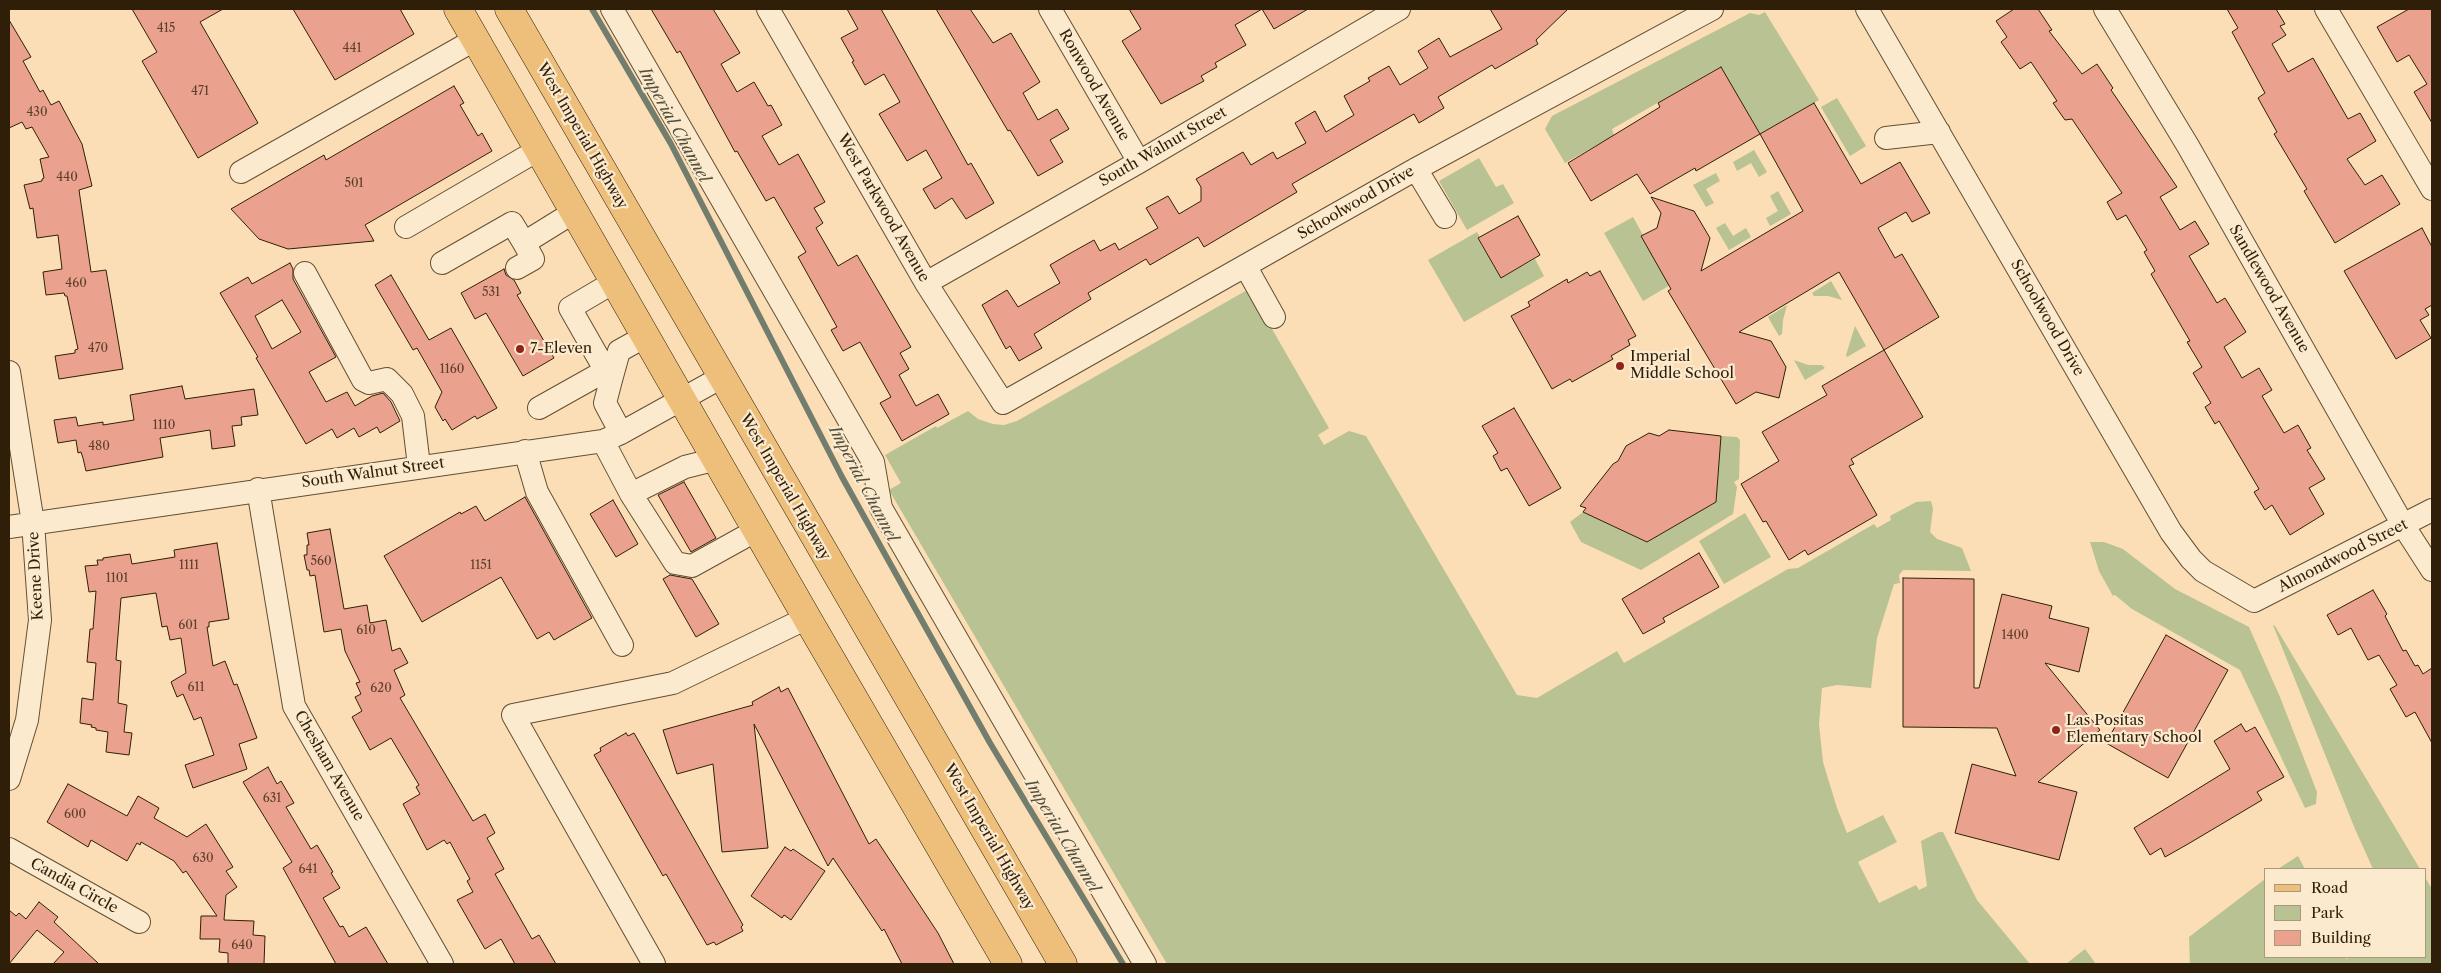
<!DOCTYPE html>
<html>
<head>
<meta charset="utf-8">
<style>
	body { margin:0 }
	#map { position:relative; width:2441px; height:973px; overflow:hidden; background:#fbdeb5; font-family:"Libre Caslon Text",serif }
	canvas { display:block }
	.frame { position:absolute; inset:0; border:10px solid #301f08; pointer-events:none }
	.legend { position:absolute; left:2264px; top:868px; width:162px; height:90px; box-sizing:border-box; background:#fceacf; border:1px solid #aa997f; margin:0; padding:6px 9px; list-style:none; font-size:15px; color:#301f08 }
	.legend li { display:flex; align-items:center; gap:10px; height:25px }
	.legend b { width:25px; border:1px solid #aa997f }
</style>
</head>
<body>
<div id="map">
<canvas width="2441" height="973"></canvas>
<div class="frame"></div>
<ul class="legend">
<li><b style="height:6px;background:#eebf7a"></b>Road</li>
<li><b style="height:14px;background:#b9c292"></b>Park</li>
<li><b style="height:14px;background:#eaa28f"></b>Building</li>
</ul>
</div>
<script>
const ctx = document.querySelector('canvas').getContext('2d');
ctx.lineJoin = 'round';
function paint(path, color) { ctx.fillStyle = color; ctx.fill(path, 'evenodd'); }
const toPath = rows => new Path2D(rows.map(r => 'M' + r).join(''));
function trace(path, color, width, dash) { ctx.strokeStyle = color; ctx.lineWidth = width; ctx.lineCap = dash ? 'butt' : 'round'; ctx.setLineDash(dash || []); ctx.stroke(path); }
function write(font, color, halo, rows, align = 'center') {
  ctx.font = font + ' "Libre Caslon Text",serif'; ctx.lineWidth = 4.5; ctx.setLineDash([]); ctx.textBaseline = 'middle'; ctx.strokeStyle = halo; ctx.fillStyle = color; for (const [text, x, y, turn = 0] of rows) {
    ctx.save(); ctx.translate(x, y); ctx.rotate((+turn || 0) * Math.PI / 180); ctx.textAlign = isNaN(turn) ? turn : align; if (halo) ctx.strokeText(text, 0, 0); ctx.fillText(text, 0, 0); ctx.restore();
  }
}
paint(toPath([
	[1765,12,1819,100,1760,134,1720,67,1612,129,1614,135,1565,163,1545,129,1552,116,1750,13,1759,15],
	[1837,98,1866,146,1850,156,1821,107],
	[1754,150,1767,172,1759,177,1751,163,1737,171,1733,162],
	[1479,158,1496,187,1503,184,1514,203,1467,230,1439,181],
	[1716,173,1720,181,1706,189,1714,203,1706,207,1693,185],
	[1778,191,1791,214,1770,226,1766,218,1778,211,1770,196],
	[1633,217,1643,235,1641,236,1672,284,1643,301,1604,233],
	[1725,223,1733,236,1746,228,1751,237,1729,250,1716,228],
	[1477,232,1480,237,1478,239,1501,278,1535,259,1544,276,1464,322,1428,260],
	[1831,281,1842,300,1828,296,1814,296,1812,293],
	[1249,289,1329,428,1318,435,1324,445,1349,431,1366,436,1517,695,1537,698,1617,651,1624,663,1788,569,1798,568,1874,524,1877,528,1891,520,1890,516,1916,502,1931,501,1933,509,1930,532,1937,539,1962,548,1971,571,1903,570,1899,575,1900,583,1894,584,1877,638,1871,688,1837,685,1822,688,1819,724,1823,762,1837,808,1847,833,1883,815,1897,842,1858,862,1879,903,1916,885,1919,890,1927,886,1921,841,1939,832,1943,832,1977,900,2030,964,1167,964,889,490,901,483,885,455,936,426,937,428,968,411,978,419,993,424,1004,425,1017,421],
	[1787,305,1783,320,1782,334,1779,336,1768,317],
	[1855,326,1866,346,1847,357,1846,355],
	[1794,360,1808,365,1822,365,1825,368,1805,380],
	[1721,436,1737,437,1740,440,1739,479,1734,482,1737,487,1733,514,1641,570,1581,542,1570,522,1583,512,1647,542,1716,502],
	[1745,513,1771,557,1724,584,1699,541],
	[2090,542,2104,542,2123,549,2175,589,2249,627,2280,697,2317,792,2316,804,2305,808,2240,670,2132,609,2115,595,2113,596,2099,571],
	[2273,625,2275,626,2420,869,2373,869,2355,829],
	[2298,856,2305,869,2278,869,2281,867],
	[2425,877,2432,889,2432,964,2190,964,2189,937,2265,879,2265,957,2345,957,2346,959,2350,957,2425,957],
	[2085,949,2096,964,2066,964]
]), '#b9c292');
trace(toPath([
	[592,9,671,144,842,477,990,743,1123,964]
]), '#737d6d', 6);
const building = toPath([
	[132,9,223,9,200,22,258,123,198,158,142,61,157,52,132,9],
	[293,9,400,9,414,34,335,80,293,9],
	[651,9,713,9,740,53,721,64,737,92,754,82,768,106,771,105,782,125,762,136,779,165,798,154,825,202,814,208,823,223,816,228,838,266,857,255,911,347,900,353,909,369,899,375,916,406,938,394,949,414,902,441,880,403,891,397,860,342,843,351,831,330,837,327,798,257,806,252,774,197,766,201,737,151,735,152,680,51,677,53,651,9],
	[847,9,881,9,968,165,971,163,994,203,966,219,952,198,935,209,923,189,942,178,926,150,907,161,879,114,900,102,884,74,865,85,852,62,854,61,841,38,858,29,847,9],
	[936,9,970,9,993,43,1011,33,1040,82,1023,93,1038,120,1057,109,1069,129,1050,140,1063,162,1038,176,1010,130,1008,131,936,9],
	[1129,9,1308,9,1274,29,1262,9,1235,25,1246,45,1215,63,1217,67,1201,76,1204,81,1161,104,1122,41,1141,29,1129,9],
	[1490,9,1568,9,1536,40,1538,44,1495,69,1492,65,1438,97,1444,108,1419,123,1414,114,1292,184,1297,192,1204,247,1198,237,1150,265,1146,259,1088,293,1091,299,1034,334,1042,348,1019,361,1010,346,1006,349,982,305,1007,290,1018,307,1060,283,1050,265,1069,254,1094,240,1100,251,1115,243,1119,250,1158,228,1146,208,1168,196,1179,214,1201,201,1201,187,1196,179,1243,152,1251,165,1273,152,1277,159,1306,143,1295,123,1315,111,1326,132,1354,115,1344,96,1370,81,1368,78,1389,66,1400,85,1428,68,1418,51,1439,38,1450,57,1502,29,1490,9],
	[2014,9,2038,9,2052,30,2049,31,2082,74,2097,64,2113,88,2111,90,2177,187,2160,197,2180,230,2195,221,2209,244,2189,256,2217,303,2225,298,2246,332,2224,347,2242,378,2259,368,2272,390,2262,396,2284,433,2298,425,2311,448,2307,450,2325,479,2309,488,2324,514,2290,535,2272,505,2265,510,2254,492,2259,489,2219,421,2215,424,2205,407,2211,403,2193,373,2202,367,2187,342,2190,341,2151,274,2155,271,2144,252,2147,250,2126,215,2117,220,2107,202,2122,193,2072,119,2065,120,2053,103,2057,101,2031,62,2020,69,2001,42,2007,37,1996,21,2014,9],
	[2227,9,2276,9,2285,24,2280,26,2286,35,2272,44,2288,72,2313,58,2348,119,2360,113,2376,141,2347,159,2365,185,2382,175,2400,204,2335,243,2304,191,2307,189,2274,134,2277,132,2258,98,2265,93,2232,32,2238,28,2227,9],
	[2409,9,2432,9,2432,123,2414,92,2427,84,2409,55,2397,62,2377,27,2409,9],
	[9,20,31,57,23,61,40,92,43,90,51,105,59,101,82,144,92,186,79,190,91,272,106,270,123,369,59,379,55,356,75,353,75,350,78,349,67,296,65,296,64,293,46,295,43,272,62,269,58,235,37,238,33,208,30,209,24,185,42,181,42,179,44,178,40,159,49,157,32,127,26,129,22,122,9,128,9,20],
	[1721,67,1760,134,1696,171,1695,168,1650,194,1637,174,1591,201,1568,163,1660,107,1658,103,1721,67],
	[454,86,464,103,460,105,478,136,482,133,492,151,365,225,374,241,288,249,259,239,231,209,324,155,326,160,454,86],
	[1814,103,1861,184,1900,162,1930,213,1912,222,1906,212,1878,228,1895,258,1902,254,1939,317,1884,350,1839,272,1739,332,1771,341,1786,367,1779,398,1756,392,1736,404,1668,291,1671,289,1641,236,1657,228,1661,213,1651,197,1694,211,1710,238,1701,271,1803,211,1760,134,1814,103],
	[1518,216,1540,255,1501,278,1478,238,1518,216],
	[2422,228,2432,247,2432,305,2425,309,2429,315,2420,320,2431,338,2396,359,2344,271,2422,228],
	[290,263,293,269,293,279,336,357,309,372,326,402,347,392,355,406,372,396,383,393,391,402,400,421,380,433,377,427,359,437,354,428,337,438,332,429,306,444,256,358,258,357,220,293,248,277,252,284,290,263],
	[282,300,301,332,272,349,255,316,282,300],
	[504,269,506,275,514,280,521,293,517,295,554,358,523,376,486,313,475,319,461,293,504,269],
	[1600,271,1636,336,1628,340,1630,345,1611,356,1613,359,1572,382,1570,379,1552,389,1511,316,1530,306,1528,302,1567,279,1568,283,1587,272,1590,276,1600,271],
	[391,275,429,340,451,328,497,408,477,419,475,416,452,430,445,419,443,421,435,407,442,392,417,348,413,350,375,285,391,275],
	[1884,350,1923,417,1851,459,1854,464,1849,466,1877,515,1808,555,1805,550,1789,560,1766,521,1763,522,1741,484,1779,461,1762,432,1827,395,1822,386,1884,350],
	[182,386,185,399,254,389,258,415,241,417,242,425,232,426,235,446,212,449,210,430,160,438,163,457,86,471,83,458,81,452,78,453,76,440,58,443,54,420,76,417,78,426,103,422,103,425,134,420,130,395,182,386],
	[1514,408,1561,488,1529,506,1507,468,1501,471,1493,456,1498,453,1482,426,1514,408],
	[1669,430,1721,436,1716,502,1647,542,1583,512,1586,508,1580,506,1613,464,1618,461,1626,446,1649,433,1659,436,1669,430],
	[684,482,716,538,691,552,658,495,684,482],
	[525,497,592,618,554,640,549,632,537,639,501,577,422,622,384,556,460,512,461,514,476,506,485,521,525,497],
	[613,500,638,544,616,557,590,514,613,500],
	[330,529,344,609,367,605,370,623,386,620,392,651,400,648,408,663,394,670,405,695,400,698,473,821,485,814,495,833,487,838,504,869,495,874,532,939,539,935,556,964,515,964,501,939,485,949,457,900,473,892,467,881,470,879,458,857,450,842,447,844,444,840,427,850,403,804,420,794,416,787,419,785,391,738,370,750,352,717,362,711,355,697,361,694,356,683,360,682,345,651,341,629,324,632,315,575,310,576,309,570,307,570,304,555,307,555,307,545,309,545,307,533,330,529],
	[217,543,229,619,209,622,209,627,207,627,213,666,225,661,234,685,237,684,257,738,239,744,247,769,193,788,185,765,214,755,201,717,194,720,183,694,177,697,171,682,186,673,181,638,170,640,167,626,162,627,156,593,121,598,116,660,121,661,118,703,127,705,124,732,132,733,129,755,106,752,108,732,96,730,96,728,91,727,92,725,80,723,82,698,93,700,96,663,87,662,90,629,93,629,96,591,89,592,85,566,98,565,97,560,103,560,103,558,130,554,132,564,175,557,174,550,217,543],
	[1699,553,1719,587,1663,618,1665,622,1643,634,1622,599,1699,553],
	[670,575,692,579,719,624,696,637,663,579,670,575],
	[1903,578,1974,579,1974,688,1979,688,2002,594,2052,606,2049,618,2089,628,2079,672,2045,663,2100,730,2038,782,2077,792,2059,860,1955,833,1972,764,2016,776,1997,728,1903,727,1903,578],
	[2373,590,2387,614,2385,616,2403,651,2406,650,2415,666,2418,665,2423,674,2432,668,2432,743,2415,712,2406,717,2390,689,2397,685,2379,655,2368,660,2351,628,2338,635,2327,615,2373,590],
	[2166,635,2228,670,2168,778,2106,743,2166,635],
	[779,687,781,692,788,688,869,844,876,839,938,933,954,964,902,964,884,929,882,931,833,858,828,866,754,724,768,848,722,852,713,764,677,774,663,730,753,705,752,702,779,687],
	[2241,724,2246,732,2255,727,2284,777,2257,792,2262,800,2188,844,2165,857,2161,848,2150,855,2134,828,2230,769,2214,741,2241,724],
	[626,733,628,736,634,733,743,925,741,927,743,931,716,945,714,942,707,945,666,874,663,876,594,755,601,751,600,748,626,733],
	[268,767,277,784,281,781,294,803,286,807,311,849,317,845,333,872,331,873,340,888,323,898,340,927,343,926,349,937,366,927,388,964,336,964,283,868,292,862,243,782,268,767],
	[68,784,127,816,138,796,159,808,154,818,187,837,206,824,233,867,226,871,237,887,226,895,224,920,254,921,253,935,265,936,264,964,228,964,228,953,219,952,220,939,200,939,201,916,217,916,186,871,183,873,174,861,141,842,140,845,137,843,127,861,91,840,88,847,47,822,68,784],
	[785,847,791,851,793,849,825,871,791,920,784,915,782,918,751,896,785,847],
	[39,902,58,917,54,922,99,964,53,964,64,952,37,930,9,964,9,910,16,916,19,913,26,919,39,902]
]);
paint(building, '#eaa28f');
trace(building, '#301f08', 1);
const minor = toPath([
	[612,9,873,462,881,508,1145,964],
	[768,9,926,283,1003,403,1416,169,1712,9],
	[1050,9,1139,162],
	[1867,9,2171,532,2191,559,2203,571,2254,601,2432,510],
	[2105,9,2188,146,2403,525,2432,570],
	[2326,9,2432,189],
	[1886,138,1939,132],
	[1416,169,1445,217],
	[241,172,476,39],
	[406,227,538,150],
	[442,263,512,223,524,243,574,212],
	[1246,267,1274,317],
	[517,268,533,259,524,243],
	[305,273,363,380,369,383,387,379,402,394,413,416,419,466],
	[926,283,1139,162,1399,9],
	[9,372,33,523,40,620,27,720,9,779],
	[611,380,570,308,614,282],
	[539,408,605,371],
	[621,433,605,403,611,380,619,351,646,336],
	[603,441,631,494,675,563,692,566,757,530],
	[525,451,537,492,622,645],
	[258,489,294,706,442,964],
	[631,494,685,467,717,459],
	[9,527,603,441,621,433,722,377],
	[9,849,139,922],
	[654,964,513,715,673,683,807,618]
]);
const major = toPath([
	[458,9,807,618,1008,964],
	[509,9,1063,964]
]);
trace(minor, '#634f33', 24);
trace(major, '#301f08', 29);
trace(minor, '#fceacf', 22);
trace(major, '#eebf7a', 28);
for (const [x, y, r, color] of [
	[520,349,5,"#8f2418"],
	[1620,366,5,"#8f2418"],
	[2056,730,5,"#8f2418"]
]) { const dot = new Path2D(); dot.arc(x, y, r, 0, 2 * Math.PI); ctx.fillStyle = color; ctx.fill(dot); trace(dot, '#fceacf', 2); }
write('12px', '#5e402a', null, [
	["415",166,29],
	["441",352,49],
	["471",200,92],
	["430",37,113],
	["440",67,178],
	["501",354,184],
	["460",76,284],
	["531",491,293],
	["470",98,349],
	["1160",452,370],
	["1110",164,426],
	["480",99,447],
	["560",321,562],
	["1111",189,566],
	["1151",481,566],
	["1101",117,579],
	["601",188,626],
	["610",366,631],
	["1400",2015,636],
	["611",196,688],
	["620",381,689],
	["631",272,799],
	["600",75,815],
	["630",203,859],
	["641",308,870],
	["640",242,946]
]);
write('15px', '#301f08', '#fceacf', [
	["Ronwood Avenue",1094,85,60],
	["West Imperial Highway",582,136,60],
	["South Walnut Street",1163,147,-30],
	["Schoolwood Drive",1356,203,-30],
	["West Parkwood Avenue",883,208,60],
	["Sandlewood Avenue",2269,289,60],
	["Schoolwood Drive",2047,318,60],
	["South Walnut Street",373,473,-8],
	["West Imperial Highway",785,487,60],
	["Almondwood Street",2343,556,-27],
	["Keene Drive",36,576,-93],
	["Chesham Avenue",329,766,60],
	["West Imperial Highway",989,837,60],
	["Candia Circle",74,886,29]
]);
write('15px', '#301f08', '#fceacf', [
	["7-Eleven",530,349],
	["Imperial",1630,357],
	["Middle School",1630,374],
	["Las Positas",2066,721],
	["Elementary School",2066,738]
], 'left');
write('italic 16px', '#514e3b', '#fceacf', [
	["Imperial Channel",674,125,61],
	["Imperial Channel",863,484,62],
	["Imperial Channel",1062,836,59]
]);
</script>
</body>
</html>
